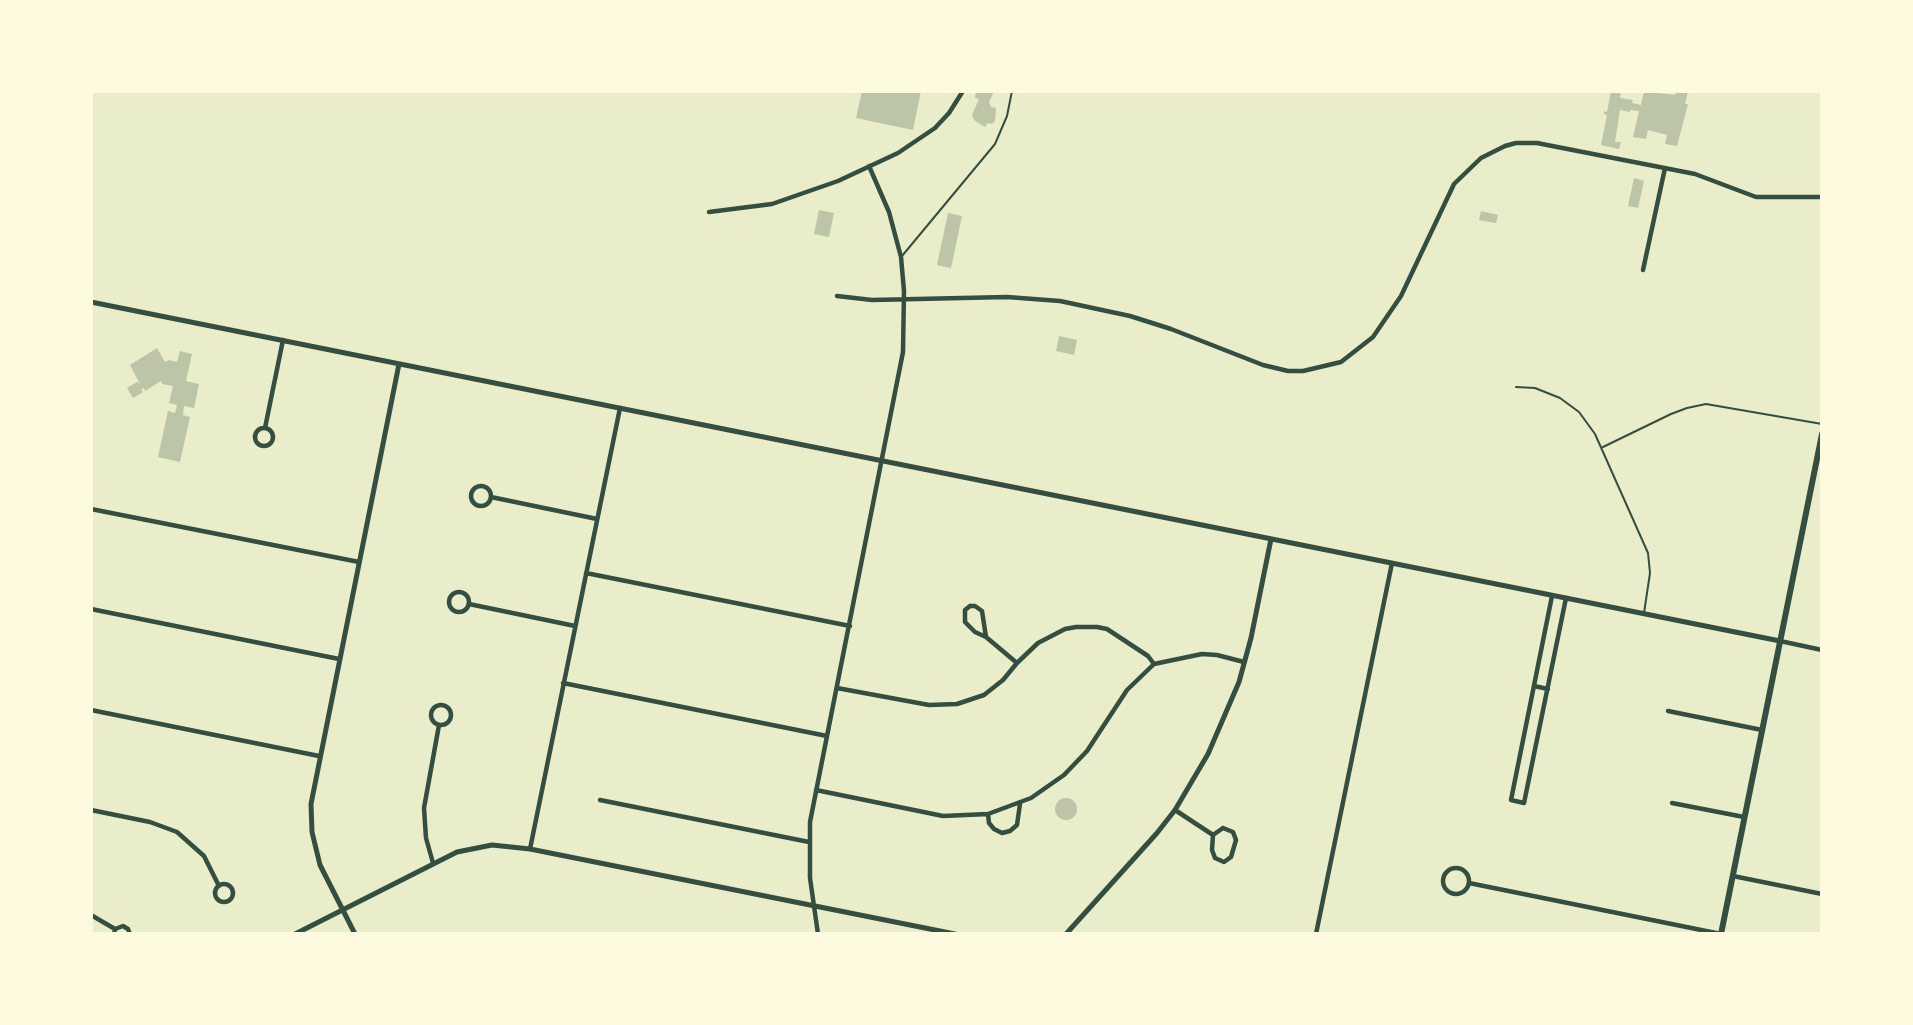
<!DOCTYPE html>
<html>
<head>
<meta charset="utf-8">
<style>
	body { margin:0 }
	#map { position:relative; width:1913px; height:1025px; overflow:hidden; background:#e9edc9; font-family:"DM Sans",sans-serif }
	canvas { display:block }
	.frame { position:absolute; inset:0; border:93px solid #fefae0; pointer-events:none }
</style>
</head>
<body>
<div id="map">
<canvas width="1913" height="1025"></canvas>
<div class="frame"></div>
</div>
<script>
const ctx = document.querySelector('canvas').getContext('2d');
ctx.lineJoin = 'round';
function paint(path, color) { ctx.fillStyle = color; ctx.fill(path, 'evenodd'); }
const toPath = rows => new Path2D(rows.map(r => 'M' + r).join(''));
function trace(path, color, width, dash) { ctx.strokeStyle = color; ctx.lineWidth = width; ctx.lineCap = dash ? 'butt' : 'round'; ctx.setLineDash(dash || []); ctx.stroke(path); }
paint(toPath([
	[862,91,921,91,913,130,856,118],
	[976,91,994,91,989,102,991,107,996,108,995,121,992,124,988,123,985,127,974,120,972,115,979,99,975,98],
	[1611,91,1621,91,1620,98,1633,100,1632,103,1641,105,1644,91,1675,95,1676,91,1688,91,1685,104,1688,104,1677,146,1665,144,1667,135,1648,130,1646,139,1633,137,1639,111,1630,110,1630,112,1620,110,1615,142,1621,142,1619,149,1601,145,1607,115,1604,114,1604,111,1607,112],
	[1634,178,1644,181,1638,208,1628,206],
	[819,210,834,213,829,237,814,234],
	[1481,211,1498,215,1496,223,1479,220],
	[948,213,962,216,951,268,937,265],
	[1059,336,1077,340,1074,355,1056,351],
	[157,348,165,362,169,360,177,362,180,351,192,354,186,381,199,384,194,408,184,406,183,415,190,417,180,462,158,457,168,411,175,413,177,405,169,403,173,386,162,384,161,381,145,391,144,388,141,389,143,392,133,398,127,388,137,382,140,384,130,365],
	'1055 809a11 11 0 1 1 22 0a11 11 0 1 1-22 0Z'
]), '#bcc5a7');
trace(toPath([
	[902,256,995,144,1007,116,1012,91],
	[1516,387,1535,388,1560,398,1579,412,1595,434,1648,553,1650,573,1644,613],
	[1603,447,1671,414,1687,408,1706,404,1822,424]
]), '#344e41', 2);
trace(toPath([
	[709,212,772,204,838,181,898,153,935,128,949,113,963,91],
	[1643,270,1665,168],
	[837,296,872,300,1007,297,1060,301,1130,316,1171,329,1263,365,1288,371,1303,371,1341,362,1373,337,1401,296,1454,184,1481,158,1505,146,1516,143,1537,143,1695,174,1756,197,1822,197],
	'255 437a9 9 0 1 1 18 0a9 9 0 1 1-18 0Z',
	[265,428,283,340],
	'471 496a10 10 0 1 1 20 0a10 10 0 1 1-20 0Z',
	[491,497,597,519],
	[91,509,359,562],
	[586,573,850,626],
	'449 602a10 10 0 1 1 20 0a10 10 0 1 1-20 0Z',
	[1552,596,1511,800,1524,803,1566,598],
	[469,604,575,626],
	[970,606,975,606,982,611,986,637,975,632,965,622,965,610,970,606],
	[91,609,339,659],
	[986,637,1017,663],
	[1780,641,1822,650],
	[563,683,827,736],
	[1534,686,1548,689],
	[837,688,929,705,957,704,984,695,1003,680,1017,663,1038,643,1065,629,1076,627,1097,627,1107,629,1148,656,1154,664],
	'431 715a10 10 0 1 1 20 0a10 10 0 1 1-20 0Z',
	[91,710,319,756],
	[1668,711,1762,730],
	[816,790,943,816,988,814,1031,798,1064,775,1087,751,1127,690,1154,664,1202,654,1217,655,1244,662],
	[600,800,809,842],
	[1672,803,1744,817],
	[91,810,150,822,177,832,204,856,219,886],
	[1175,810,1213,835],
	[988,814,989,823,994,829,1002,833,1010,831,1017,825,1020,804],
	[1223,828,1233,832,1236,840,1231,857,1224,862,1215,858,1212,850,1213,835,1223,828],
	[530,849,620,408],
	[433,863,426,838,424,808,439,725],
	'1443 881a13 13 0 1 1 26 0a13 13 0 1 1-26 0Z',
	[1733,876,1822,894],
	[1469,883,1721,934],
	'215 893a9 9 0 1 1 18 0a9 9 0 1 1-18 0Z',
	[91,915,115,929],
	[114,934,115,929,123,926,128,929,130,934],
	[818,934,810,878,810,822,903,352,904,291,901,257,889,212,869,166],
	[1316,934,1392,563]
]), '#344e41', 4.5);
trace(toPath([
	[91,302,1780,641],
	[295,934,457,852,492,845,530,849,955,934],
	[355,934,320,865,312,832,311,804,399,364],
	[1066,934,1157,833,1175,810,1208,754,1239,682,1251,638,1271,539]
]), '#344e41', 5);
trace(toPath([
	[1721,934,1822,434]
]), '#344e41', 6);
</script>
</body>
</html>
